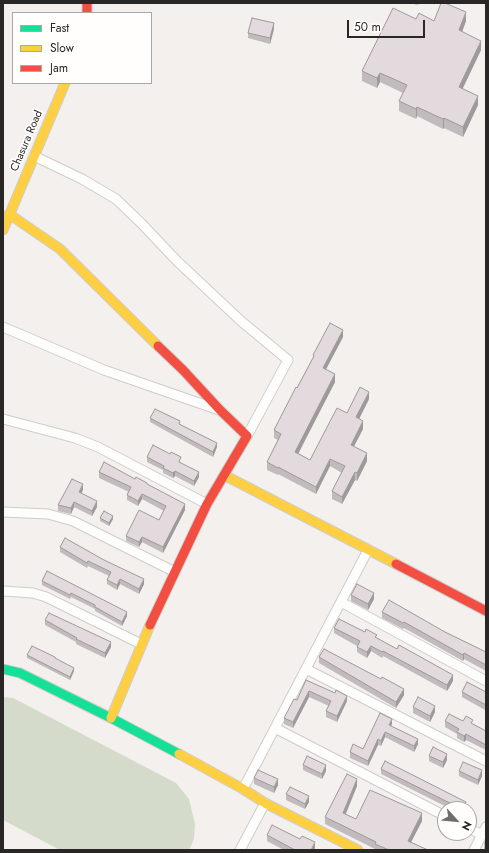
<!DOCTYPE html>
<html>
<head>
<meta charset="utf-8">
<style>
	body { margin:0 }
	#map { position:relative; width:489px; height:853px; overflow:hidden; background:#f3f0ed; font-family:Jost,sans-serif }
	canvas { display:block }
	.frame { position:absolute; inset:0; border:4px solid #292725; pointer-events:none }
	.legend { position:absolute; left:12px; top:12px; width:140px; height:72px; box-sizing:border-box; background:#fffefd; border:1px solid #a9a8a7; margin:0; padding:5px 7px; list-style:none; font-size:12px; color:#292725 }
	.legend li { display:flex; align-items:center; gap:8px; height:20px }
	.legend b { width:20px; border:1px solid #a9a8a7 }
	.north { position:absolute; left:437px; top:801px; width:40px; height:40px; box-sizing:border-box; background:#fffefd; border:1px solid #a9a8a7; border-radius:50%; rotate:117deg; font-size:11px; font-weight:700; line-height:16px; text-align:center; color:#292725 }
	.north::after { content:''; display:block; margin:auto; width:14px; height:18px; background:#706d6b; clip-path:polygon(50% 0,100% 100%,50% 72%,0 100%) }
	.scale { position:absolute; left:347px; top:20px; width:78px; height:18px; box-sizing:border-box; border:2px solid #292725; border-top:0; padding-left:5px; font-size:12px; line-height:14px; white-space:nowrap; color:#292725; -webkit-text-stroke:3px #fffefd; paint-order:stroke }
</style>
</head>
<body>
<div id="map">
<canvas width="489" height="853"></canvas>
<div class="frame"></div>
<ul class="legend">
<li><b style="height:5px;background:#16e098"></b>Fast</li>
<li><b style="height:5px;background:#ffcf43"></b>Slow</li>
<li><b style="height:5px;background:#f24e42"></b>Jam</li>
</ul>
<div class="north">N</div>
<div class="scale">50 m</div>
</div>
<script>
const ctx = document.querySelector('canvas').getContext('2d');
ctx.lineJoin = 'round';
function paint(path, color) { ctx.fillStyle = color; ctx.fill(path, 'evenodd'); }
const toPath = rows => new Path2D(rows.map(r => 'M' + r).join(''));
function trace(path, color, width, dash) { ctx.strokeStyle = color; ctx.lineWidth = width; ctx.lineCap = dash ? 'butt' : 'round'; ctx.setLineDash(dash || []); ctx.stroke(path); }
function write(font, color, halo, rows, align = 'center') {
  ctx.font = font + ' Jost,sans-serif'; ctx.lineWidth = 3.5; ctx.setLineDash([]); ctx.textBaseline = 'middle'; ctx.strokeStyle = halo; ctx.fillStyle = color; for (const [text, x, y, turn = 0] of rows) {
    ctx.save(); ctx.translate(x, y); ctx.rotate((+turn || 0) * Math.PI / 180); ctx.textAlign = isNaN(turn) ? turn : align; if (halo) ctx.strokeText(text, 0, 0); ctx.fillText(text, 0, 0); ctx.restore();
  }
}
paint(toPath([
	[3,697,13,698,176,783,189,799,195,824,194,839,189,850,60,850,3,820]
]), '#d5dbca');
const street = toPath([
	[34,156,82,179,116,199,142,224,177,261,241,321,288,360,247,436],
	[3,327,104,370,219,410],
	[3,419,75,438,98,447,207,504],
	[3,512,48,514,73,521,175,572],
	[3,591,33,593,46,597,141,644],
	[341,602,486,681],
	[306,669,486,761],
	[275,728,445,816],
	[243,789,368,550],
	[469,828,482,835],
	[240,850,265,803],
	[474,850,486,827]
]);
const fast = toPath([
	[3,669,20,673,111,718,179,754]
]);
const slow = toPath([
	[9,214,60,249,158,346],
	[3,230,65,83],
	[224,475,396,564],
	[111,718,150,625],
	[179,754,243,789,265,803,358,850]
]);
const jam = toPath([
	[87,3,87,13],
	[396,564,486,611],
	[150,625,207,504,247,436,220,410,183,370,158,346]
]);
trace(street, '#cfcdcb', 11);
trace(fast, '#cfcdcb', 11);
trace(slow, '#cfcdcb', 11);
trace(jam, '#cfcdcb', 11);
trace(street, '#fdfdfc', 9);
trace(fast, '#16e098', 9);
trace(slow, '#ffcf43', 9);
trace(jam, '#f24e42', 9);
paint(toPath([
	[413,3,425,3,416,5],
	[416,19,434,21,466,21,462,32,481,50,463,88,478,105,463,137,444,128,443,129,417,116,416,119,399,111,399,101,403,93,380,82,377,88,362,81,362,71],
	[274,29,270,44,248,38,248,33],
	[343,337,326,369,335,382,298,453,310,460,347,413,369,399,359,419,363,429,354,446,367,461,357,481,355,480,342,504,332,499,332,491,342,473,330,466,316,494,278,474,278,475,267,470,267,462,278,440,274,438,274,430,313,358,313,355],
	[150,418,180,424,217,447,213,457,150,422],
	[147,457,181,463,199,477,194,486,175,476,173,478,163,473,163,470,147,462],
	[99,472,135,479,147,485,185,510,163,553,142,542,139,547,126,541,126,536,159,520,164,511,142,499,138,506,127,500,127,495,129,492,99,478],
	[83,490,81,493,97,507,92,516,74,507,71,514,58,511,58,505],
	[100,518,113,519,109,526,100,521],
	[60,547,144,584,139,594,120,584,117,590,107,584,107,580,109,576,88,566,87,568,60,552],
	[42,581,127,616,122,626,95,611,95,609,71,597,70,599,42,585],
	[351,595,374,599,368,610,351,601],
	[382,612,445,632,486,652,486,671,464,659,463,661,404,628,403,629,382,618],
	[45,620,111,647,105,658,76,644,76,642,45,625],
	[334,628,365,632,377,638,453,681,447,691,383,656,382,658,371,651,367,658,357,652,357,646,334,633],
	[27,655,55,659,74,671,70,680,27,658],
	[319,657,381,679,404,695,396,708,319,663],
	[306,680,347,701,337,722,326,717,326,711,329,706,309,697,293,728,284,724,284,718,297,700],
	[462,692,486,692,486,716,485,715,485,710,462,697],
	[413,707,435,712,430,722,413,713],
	[445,721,463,721,473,724,486,731,486,750,466,740,464,742,457,738,457,734,445,727],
	[392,724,391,726,418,744,414,752,385,737,381,746,378,745,368,766,350,758,350,752,363,749],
	[429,756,447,760,443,768,429,761],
	[303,765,326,771,322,779,303,770],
	[381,769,466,807,465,809,451,809,381,774],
	[459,771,482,776,478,785,459,776],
	[254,778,278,785,274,793,254,784],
	[357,786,346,814,356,819,422,821,411,842,428,850,375,850,375,849,325,824,325,817],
	[286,794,309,802,305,809,286,800],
	[267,835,315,848,314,850,284,850,267,841],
	[486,839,486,850,484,850,484,842]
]), '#c2bbbe');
paint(toPath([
	[466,12,466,21,459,40,459,30],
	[274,23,274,29,270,44,270,38],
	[481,41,481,50,459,96,459,87],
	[380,73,380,82,377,88,377,78],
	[478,96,478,105,463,137,463,127],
	[417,107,417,116,416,119,416,109],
	[444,118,444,128,443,129,443,119],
	[343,330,343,337,323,375,323,368],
	[335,374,335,382,295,460,295,452],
	[369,392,369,399,356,425,356,417],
	[363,421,363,429,351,452,351,445],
	[217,443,217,447,213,457,213,452],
	[367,453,367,461,357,481,357,473],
	[330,459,330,466,316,494,316,487],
	[175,471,175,476,173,478,173,473],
	[199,472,199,477,194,486,194,481],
	[355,472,355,480,342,504,342,497],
	[83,484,83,490,79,498,79,492],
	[142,494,142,499,138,506,138,501],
	[97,501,97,507,92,516,92,511],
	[74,502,74,507,71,514,71,508],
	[185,504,185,510,163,553,163,547],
	[113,516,113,519,109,526,109,523],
	[142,537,142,542,139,547,139,542],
	[120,579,120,584,117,590,117,585],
	[144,579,144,584,139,594,139,589],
	[374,593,374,599,368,610,368,604],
	[127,612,127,616,122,626,122,622],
	[111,642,111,647,105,658,105,653],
	[371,646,371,651,367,658,367,652],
	[464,653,464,659,463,661,463,655],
	[74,668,74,671,70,680,70,677],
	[453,675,453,681,447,691,447,685],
	[404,689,404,695,396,708,396,702],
	[309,691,309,697,293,728,293,722],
	[347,696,347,701,337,722,337,716],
	[435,706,435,712,430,722,430,716],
	[392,719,392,724,389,730,389,725],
	[385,732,385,737,381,746,381,741],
	[466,734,466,740,464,742,464,736],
	[378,739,378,745,368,766,368,761],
	[418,739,418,744,414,752,414,746],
	[447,754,447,760,443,768,443,762],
	[326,765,326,771,322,779,322,774],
	[482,770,482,776,478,785,478,780],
	[278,779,278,785,274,793,274,787],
	[357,779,357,786,343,820,343,813],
	[309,796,309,802,305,809,305,804],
	[466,802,466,807,465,809,462,809],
	[422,813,422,821,408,848,408,841],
	[315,842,315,848,314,850,311,850]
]), '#9e999b');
const building = toPath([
	[441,3,445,3,466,12,459,30,481,41,459,87,478,96,463,127,444,118,443,119,417,107,416,109,399,101,407,85,380,73,377,78,362,71,393,8,416,19,419,13,434,21,441,3],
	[252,18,274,23,270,38,248,33,252,18],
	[330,323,343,330,323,368,335,374,295,452,310,460,337,408,347,413,360,387,369,392,356,417,363,421,351,445,367,453,357,473,355,472,342,497,332,491,345,466,330,459,316,487,278,467,278,468,267,462,281,434,274,430,296,387,297,388,314,356,313,355,330,323],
	[155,409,180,421,179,424,217,443,213,452,150,418,155,409],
	[153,445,170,454,171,452,181,457,179,462,199,472,194,481,175,471,173,473,163,468,164,466,147,457,153,445],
	[104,462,135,479,136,477,147,483,147,484,185,504,163,547,142,537,139,542,126,536,139,510,159,520,166,506,142,494,138,501,127,495,131,487,99,472,104,462],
	[72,479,83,484,79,492,97,501,92,511,74,502,71,508,58,505,72,479],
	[104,511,113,516,109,523,100,518,104,511],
	[65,538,104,560,144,579,139,589,120,579,117,585,107,580,111,572,88,561,87,563,60,547,65,538],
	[47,571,127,612,122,622,95,607,95,605,71,593,70,595,42,581,47,571],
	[357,584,374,593,368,604,351,595,357,584],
	[389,600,445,632,486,652,486,665,464,653,463,655,404,622,403,623,382,612,389,600],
	[49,613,111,642,105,653,76,639,77,638,45,620,49,613],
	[339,619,365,632,366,629,377,635,375,637,397,649,399,645,453,675,447,685,383,651,382,652,371,646,367,652,357,647,360,641,334,628,339,619],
	[32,646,55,657,55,658,74,668,70,677,27,655,32,646],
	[324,649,381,679,382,677,404,689,396,702,319,657,324,649],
	[306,680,335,693,336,690,347,696,337,716,326,711,331,701,309,691,293,722,284,718,294,699,297,700,306,680],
	[467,682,486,692,486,705,462,692,467,682],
	[418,697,435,706,430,716,413,707,418,697],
	[380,713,392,719,389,725,418,739,414,746,385,732,381,741,378,739,368,761,350,752,353,744,363,749,380,713],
	[449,714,463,721,466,716,473,720,471,723,486,731,486,745,466,734,464,736,457,732,459,729,445,721,449,714],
	[433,747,447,754,443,762,429,756,433,747],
	[307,756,326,765,322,774,303,765,307,756],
	[385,761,466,802,462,809,381,769,385,761],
	[463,762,482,770,478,780,459,771,463,762],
	[258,770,278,779,274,787,254,778,258,770],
	[347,774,357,779,343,813,356,819,370,790,422,813,408,841,428,850,389,850,375,844,376,842,325,817,347,774],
	[290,787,309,796,305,804,286,794,290,787],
	[272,825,300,839,302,836,315,842,311,850,295,850,267,835,272,825]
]);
paint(building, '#e2dadd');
trace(building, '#9e999b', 1);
write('11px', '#292725', '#fffefd', [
	["Chasura Road",27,141,-67]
]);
</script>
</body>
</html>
